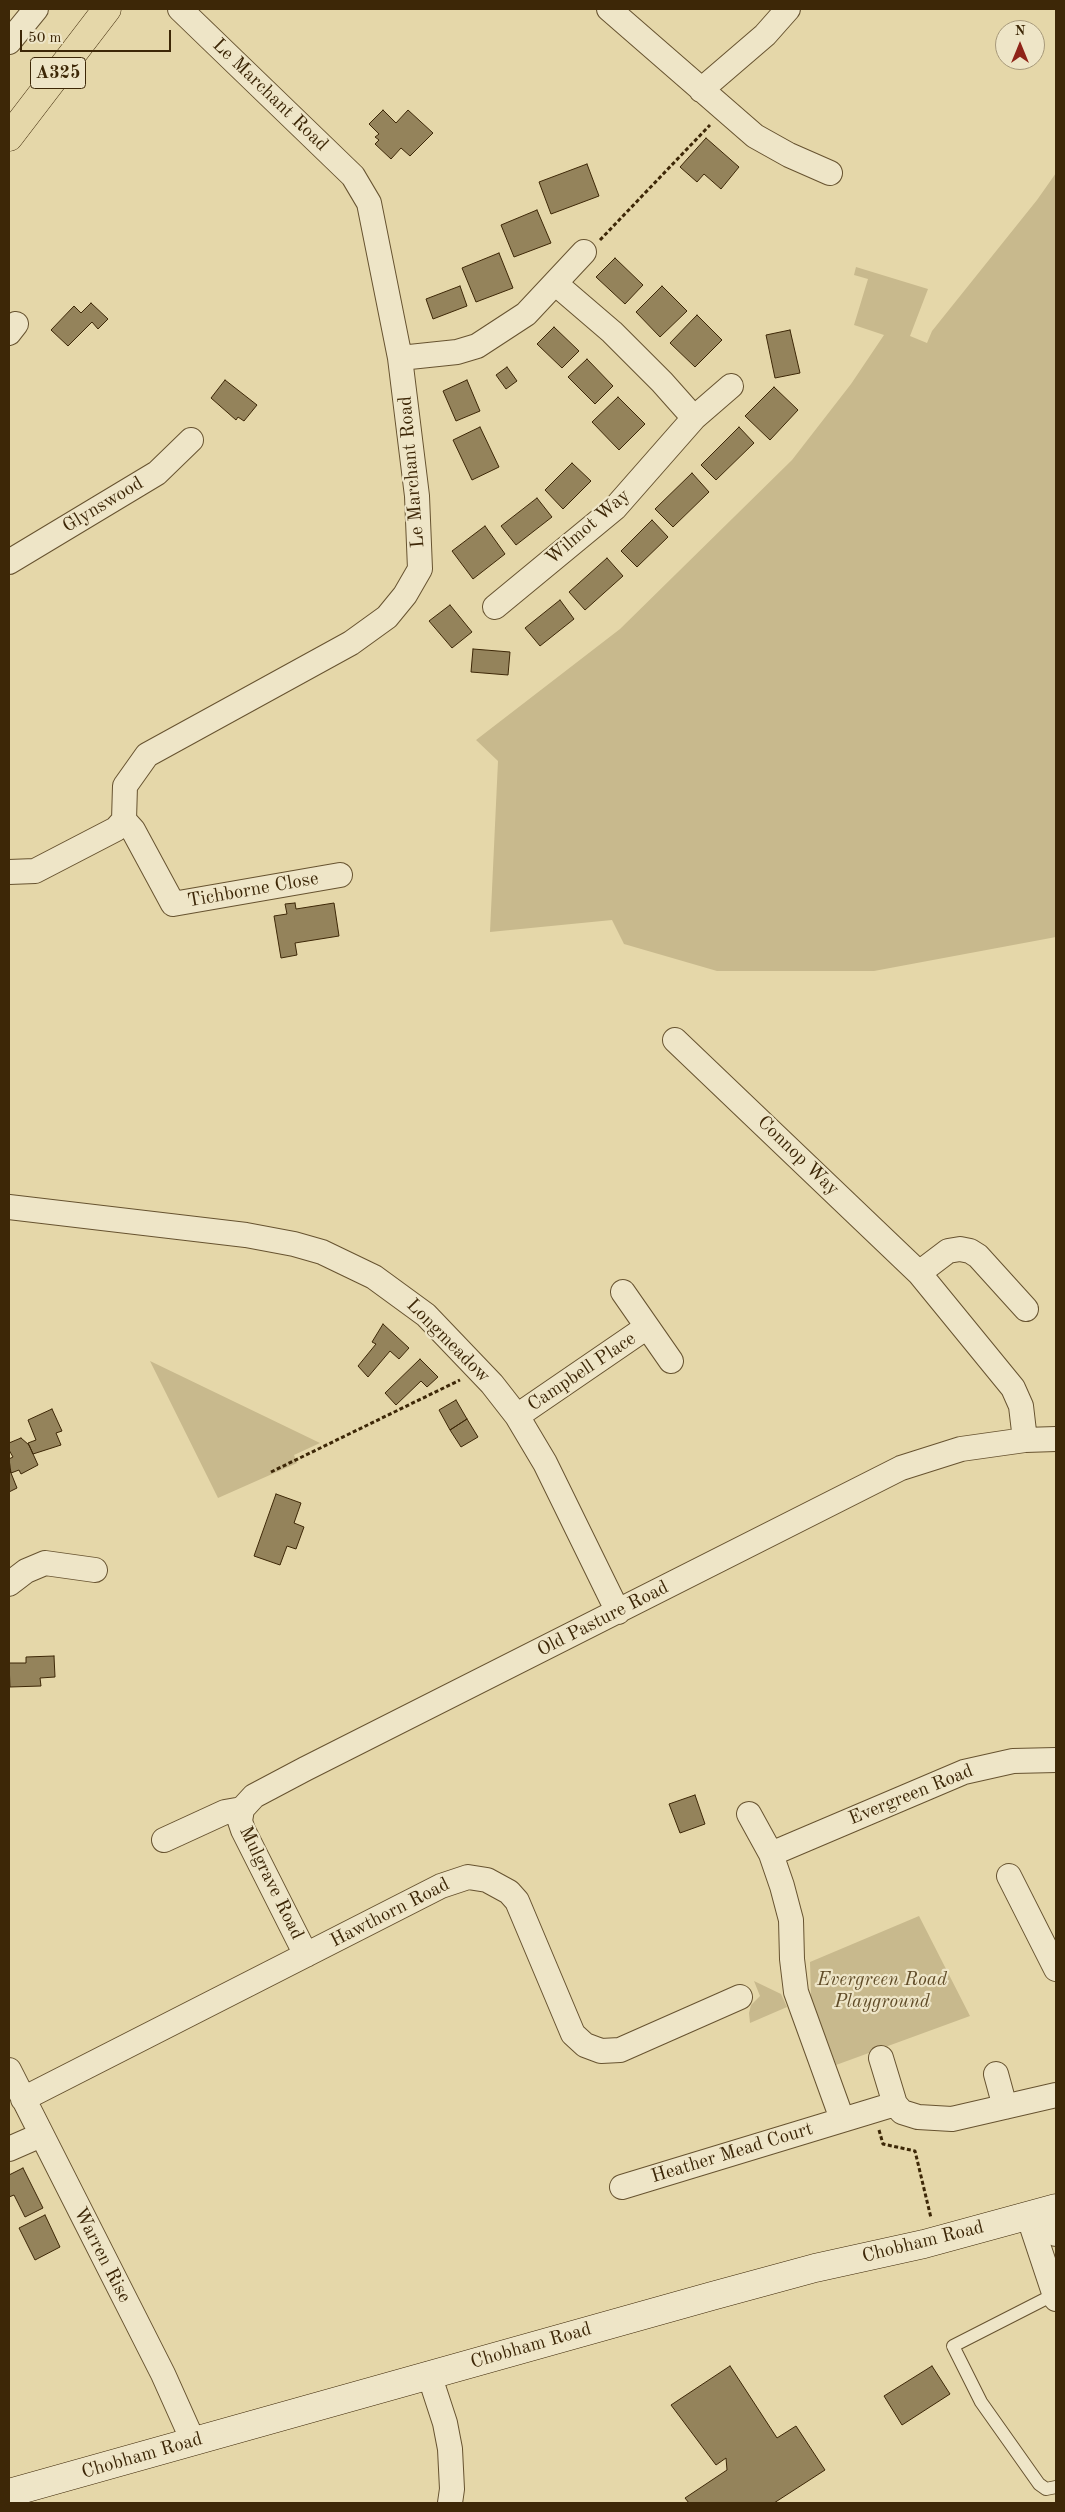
<!DOCTYPE html>
<html>
<head>
<meta charset="utf-8">
<style>
	body { margin:0 }
	#map { position:relative; width:1065px; height:2512px; overflow:hidden; background:#e5d7a9; font-family:"Old Standard TT",serif }
	canvas { display:block }
	.frame { position:absolute; inset:0; border:10px solid #3d2707; pointer-events:none }
	.north { position:absolute; left:995px; top:20px; width:50px; height:50px; box-sizing:border-box; background:#eee5c7; border:1px solid #a7997a; border-radius:50%; rotate:0deg; font-size:14px; font-weight:700; line-height:20px; text-align:center; color:#3d2707 }
	.north::after { content:''; display:block; margin:auto; width:18px; height:22px; background:#8f2418; clip-path:polygon(50% 0,100% 100%,50% 72%,0 100%) }
	.scale { position:absolute; left:20px; top:30px; width:151px; height:22px; box-sizing:border-box; border:2px solid #3d2707; border-top:0; padding-left:6px; font-size:15px; line-height:18px; white-space:nowrap; color:#3d2707; -webkit-text-stroke:4px #eee5c7; paint-order:stroke }
</style>
</head>
<body>
<div id="map">
<canvas width="1065" height="2512"></canvas>
<div class="frame"></div>
<div class="north">N</div>
<div class="scale">50 m</div>
</div>
<script>
const ctx = document.querySelector('canvas').getContext('2d');
ctx.lineJoin = 'round';
function paint(path, color) { ctx.fillStyle = color; ctx.fill(path, 'evenodd'); }
const toPath = rows => new Path2D(rows.map(r => 'M' + r).join(''));
function trace(path, color, width, dash) { ctx.strokeStyle = color; ctx.lineWidth = width; ctx.lineCap = dash ? 'butt' : 'round'; ctx.setLineDash(dash || []); ctx.stroke(path); }
function write(font, color, halo, rows, align = 'center') {
  ctx.font = font + ' "Old Standard TT",serif'; ctx.lineWidth = 4.5; ctx.setLineDash([]); ctx.textBaseline = 'middle'; ctx.strokeStyle = halo; ctx.fillStyle = color; for (const [text, x, y, turn = 0] of rows) {
    ctx.save(); ctx.translate(x, y); ctx.rotate((+turn || 0) * Math.PI / 180); ctx.textAlign = isNaN(turn) ? turn : align; if (halo) ctx.strokeText(text, 0, 0); ctx.fillText(text, 0, 0); ctx.restore();
  }
}
paint(toPath([
	[1056,173,1056,937,874,971,717,971,624,944,612,920,490,932,498,761,476,740,620,629,792,460,851,384,884,335,854,325,868,279,854,275,856,267,928,289,910,336,927,343,932,331,1037,200],
	[150,1361,320,1443,294,1455,297,1463,218,1498],
	[919,1916,970,2016,836,2065,811,1997,810,1962],
	[754,1981,781,1994,787,2007,750,2023,749,2013,751,2005,760,1996]
]), '#c8b98d');
const building = toPath([
	[383,110,396,123,408,110,433,133,410,156,401,148,391,159,375,144,379,140,375,137,379,134,369,124,383,110],
	[706,138,739,167,721,189,704,174,697,182,680,167,706,138],
	[587,164,599,196,551,214,539,182,587,164],
	[537,210,551,243,514,257,501,225,537,210],
	[499,253,513,288,476,302,462,268,499,253],
	[615,258,643,285,625,304,596,277,615,258],
	[460,286,467,306,433,319,426,299,460,286],
	[662,286,687,311,660,337,636,312,662,286],
	[91,303,108,319,98,329,92,322,68,346,51,330,74,306,81,313,91,303],
	[697,315,722,340,695,367,670,343,697,315],
	[554,327,579,351,562,368,537,344,554,327],
	[790,330,800,373,775,378,766,335,790,330],
	[587,359,613,386,595,404,568,377,587,359],
	[507,367,517,381,506,389,496,375,507,367],
	[225,380,257,405,244,421,238,417,236,420,211,398,225,380],
	[467,380,480,411,456,421,443,391,467,380],
	[774,387,798,410,770,440,745,416,774,387],
	[618,397,645,424,619,450,592,422,618,397],
	[480,427,499,467,472,480,453,440,480,427],
	[739,427,754,443,716,480,701,465,739,427],
	[572,463,591,481,563,509,545,490,572,463],
	[692,473,709,492,673,527,655,509,692,473],
	[537,498,552,517,516,545,501,526,537,498],
	[652,520,668,537,637,567,621,551,652,520],
	[485,526,505,554,473,579,452,551,485,526],
	[607,558,623,576,585,610,569,592,607,558],
	[560,600,574,619,540,646,525,628,560,600],
	[450,605,472,632,452,648,429,621,450,605],
	[473,649,510,652,508,675,471,672,473,649],
	[295,903,296,909,334,903,339,936,295,943,297,955,281,958,274,916,287,914,285,904,295,903],
	[383,1324,409,1348,399,1359,390,1351,368,1377,358,1366,376,1344,372,1342,383,1324],
	[420,1359,438,1377,427,1387,421,1381,396,1405,385,1393,420,1359],
	[456,1400,467,1419,450,1430,439,1410,456,1400],
	[52,1409,62,1431,56,1433,61,1445,33,1454,28,1443,36,1440,28,1420,52,1409],
	[467,1419,478,1437,461,1447,450,1430,467,1419],
	[21,1438,29,1445,38,1465,21,1474,19,1470,11,1473,9,1459,13,1457,9,1450,9,1443,21,1438],
	[9,1468,17,1488,9,1492,9,1468],
	[276,1494,301,1503,294,1523,304,1527,296,1549,287,1546,280,1565,254,1556,276,1494],
	[54,1656,55,1677,40,1678,41,1686,10,1687,9,1663,26,1663,26,1657,54,1656],
	[695,1795,705,1824,680,1833,669,1804,695,1795],
	[23,2168,43,2208,25,2217,14,2195,9,2197,9,2175,23,2168],
	[45,2215,60,2247,35,2260,19,2228,45,2215],
	[730,2366,777,2438,796,2426,825,2470,774,2503,689,2503,685,2498,727,2470,726,2458,716,2465,671,2405,730,2366],
	[932,2366,950,2394,902,2425,884,2396,932,2366]
]);
paint(building, '#94835b');
trace(building, '#3d2707', 1);
const service = toPath([
	[1053,2295,953,2346,981,2402,1039,2484,1046,2489,1056,2487]
]);
const minor = toPath([
	[609,9,755,136,789,155,830,173],
	[9,42,36,9],
	[701,90,765,35,788,9],
	[556,284,612,332,662,382,694,418],
	[9,333,16,324],
	[400,358,457,352,477,346,526,314,584,252],
	[9,562,157,473,191,440],
	[495,607,615,508,694,418,731,386],
	[124,820,133,830,173,904,340,875],
	[9,872,35,871,116,829,124,820,125,786,147,755,351,643,387,617,405,595,420,569,417,496,400,358,369,203,353,176,180,9],
	[675,1040,919,1273,1013,1388,1021,1406,1025,1440],
	[9,1207,246,1235,294,1244,322,1252,374,1277,426,1315,492,1384,517,1416,545,1463,618,1612],
	[919,1273,948,1251,960,1249,970,1251,978,1256,1026,1309],
	[623,1292,671,1361],
	[517,1416,647,1327],
	[9,1584,26,1571,45,1563,95,1570],
	[242,1809,240,1821,243,1830,306,1955],
	[749,1814,771,1854,782,1886,791,1920,792,1959,796,1992,842,2119],
	[164,1840,225,1812,242,1809,254,1796,305,1769,901,1468,961,1449,1025,1440,1056,1439],
	[771,1854,964,1772,1013,1761,1056,1760],
	[1009,1876,1056,1969],
	[881,2058,895,2104,902,2112,918,2117,952,2119,1056,2095],
	[9,2070,163,2374,193,2441],
	[996,2074,1005,2107],
	[23,2099,441,1886,468,1877,487,1880,509,1892,517,1901,573,2034,585,2045,601,2051,620,2050,740,1997],
	[9,2149,41,2135],
	[622,2187,895,2104],
	[1051,2209,1056,2234],
	[1028,2215,1056,2299],
	[429,2374,445,2423,450,2449,452,2489,450,2503]
]);
const secondary = toPath([
	[9,2493,712,2296,815,2268,924,2244,1056,2208]
]);
const primary = toPath([
	[9,137,107,9]
]);
trace(service, '#675330', 14);
trace(minor, '#675330', 26);
trace(secondary, '#3d2707', 29);
trace(primary, '#3d2707', 29);
trace(toPath([
	[600,240,710,125],
	[271,1472,460,1380],
	[879,2130,883,2144,915,2151,931,2218]
]), '#3d2707', 3, [4, 2.5]);
trace(service, '#eee5c7', 12);
trace(minor, '#eee5c7', 24);
trace(secondary, '#eee5c7', 28);
trace(primary, '#e5d7a9', 28);
for (const [x, y, w] of [
	[58,73,55]
]) { const box = new Path2D(); box.roundRect(x - w / 2, y - 15.5, w, 31, 4); ctx.fillStyle = '#eee5c7'; ctx.fill(box); trace(box, '#3d2707', 1); }
write('bold 18px', '#3d2707', null, [
	["A325",58,73]
]);
write('19px', '#3d2707', '#eee5c7', [
	["Le Marchant Road",270,95,44],
	["Le Marchant Road",412,472,-95],
	["Glynswood",103,505,-31],
	["Wilmot Way",588,527,-41],
	["Tichborne Close",253,890,-10],
	["Connop Way",798,1156,44],
	["Longmeadow",448,1341,45],
	["Campbell Place",582,1372,-34],
	["Old Pasture Road",603,1619,-27],
	["Evergreen Road",911,1795,-22],
	["Mulgrave Road",271,1883,64],
	["Hawthorn Road",390,1913,-27],
	["Heather Mead Court",732,2153,-17],
	["Chobham Road",923,2242,-14],
	["Warren Rise",102,2255,63],
	["Chobham Road",531,2346,-16],
	["Chobham Road",142,2456,-16]
]);
write('italic 19px', '#604c28', '#eee5c7', [
	["Evergreen Road",882,1980],
	["Playground",882,2002]
]);
</script>
</body>
</html>
